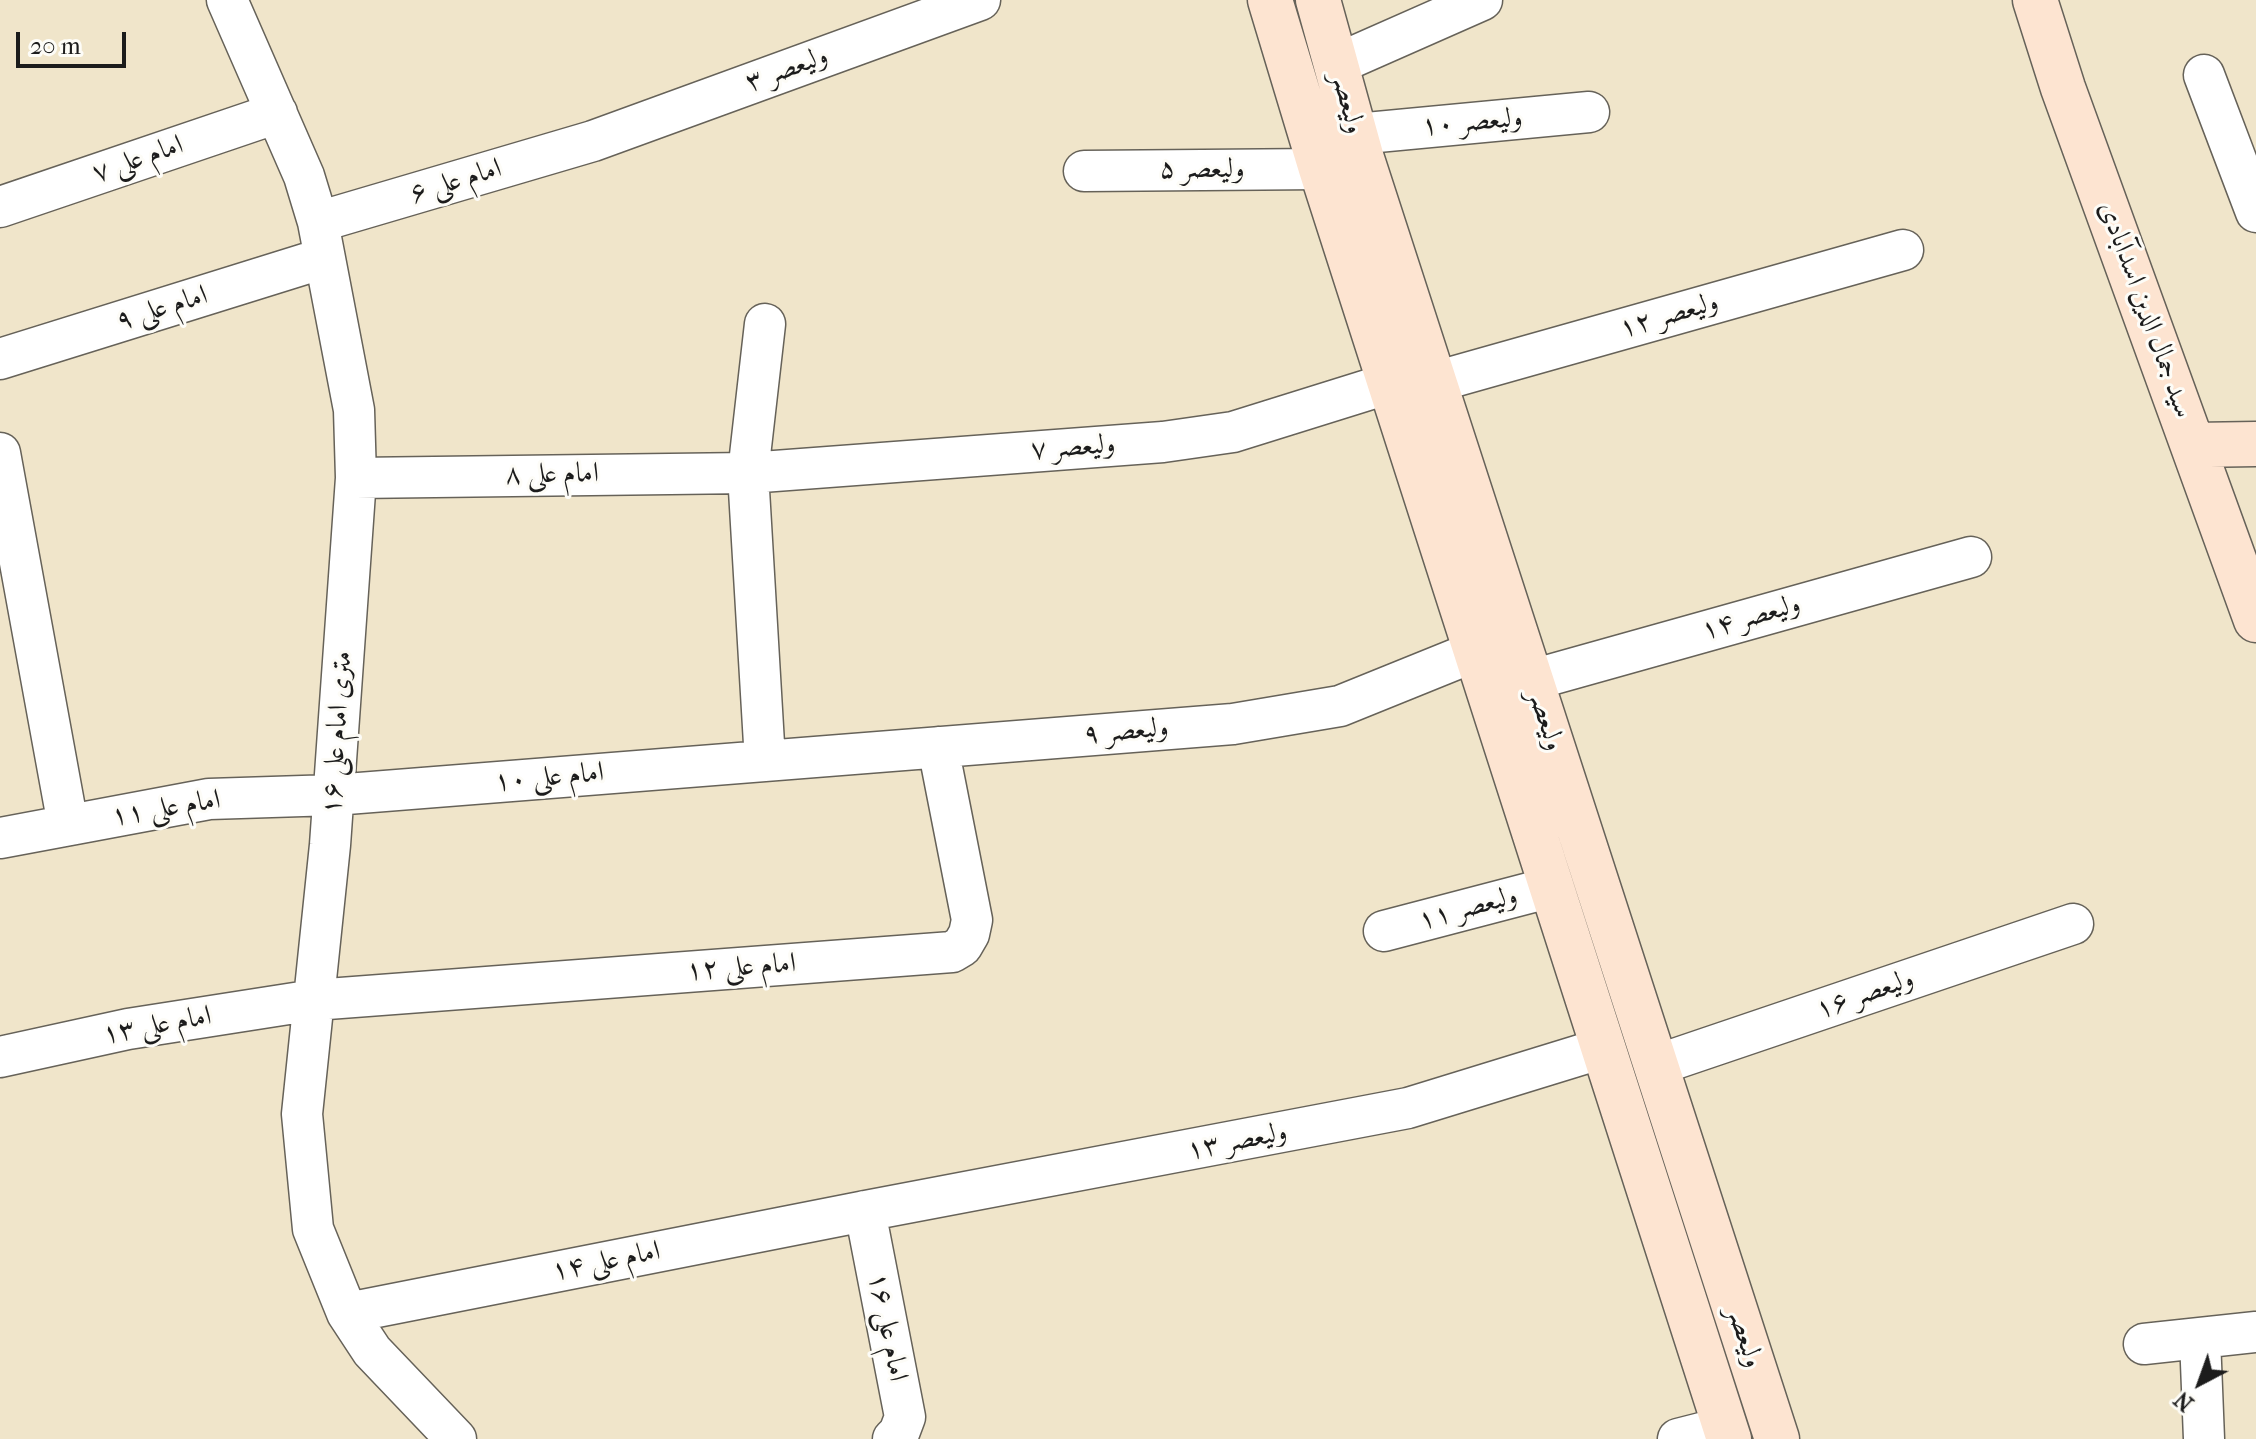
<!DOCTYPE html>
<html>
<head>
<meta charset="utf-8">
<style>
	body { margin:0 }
	#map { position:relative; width:2256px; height:1439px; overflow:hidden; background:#f0e5ca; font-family:"IM FELL French Canon",serif }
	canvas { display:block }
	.north { position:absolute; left:2160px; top:1343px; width:80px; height:80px; -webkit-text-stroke:6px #fdfcf7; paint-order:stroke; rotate:221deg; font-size:22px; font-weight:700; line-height:32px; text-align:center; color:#1c1c1c }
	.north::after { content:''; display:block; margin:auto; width:28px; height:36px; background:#1c1c1c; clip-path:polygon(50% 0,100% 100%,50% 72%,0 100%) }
	.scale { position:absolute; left:16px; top:32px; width:110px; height:36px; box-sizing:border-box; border:4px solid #1c1c1c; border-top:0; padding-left:10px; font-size:24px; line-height:28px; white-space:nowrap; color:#1c1c1c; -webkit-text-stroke:6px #fdfcf7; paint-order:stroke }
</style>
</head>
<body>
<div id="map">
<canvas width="2256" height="1439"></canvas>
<div class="north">N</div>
<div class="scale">20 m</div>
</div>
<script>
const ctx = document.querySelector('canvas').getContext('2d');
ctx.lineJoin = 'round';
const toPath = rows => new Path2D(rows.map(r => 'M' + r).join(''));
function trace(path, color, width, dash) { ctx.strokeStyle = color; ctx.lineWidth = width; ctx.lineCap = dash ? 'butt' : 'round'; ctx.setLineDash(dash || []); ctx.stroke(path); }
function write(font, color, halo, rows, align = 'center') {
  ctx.font = font + ' "IM FELL French Canon",Amiri,serif'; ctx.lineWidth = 6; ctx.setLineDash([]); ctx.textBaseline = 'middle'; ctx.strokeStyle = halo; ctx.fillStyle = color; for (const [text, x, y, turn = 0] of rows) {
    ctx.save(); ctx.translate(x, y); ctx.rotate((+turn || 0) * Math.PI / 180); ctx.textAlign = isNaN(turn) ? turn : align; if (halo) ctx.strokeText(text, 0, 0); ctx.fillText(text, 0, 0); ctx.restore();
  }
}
const street = toPath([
	[227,0,304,176,318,222,354,410,356,478,330,845,302,1114,313,1229,347,1313,372,1351,456,1439],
	[1337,64,1482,0],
	[2204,75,2256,212],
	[1356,134,1589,112],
	[1084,171,1321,169],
	[0,207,277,113],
	[318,222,593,141,980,0],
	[0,359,324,258],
	[1435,382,1903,250],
	[0,453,68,825],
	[356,478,748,473,1163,442,1233,432,1390,383],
	[1532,680,1971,557],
	[765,761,748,473,765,324],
	[0,838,209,799,334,795,1233,724,1340,706,1476,651],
	[1384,931,1552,887],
	[0,1057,128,1029,314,1000,952,952,962,946,969,934,972,920,938,747],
	[1657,1065,2073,924],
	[865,1211,905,1417,899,1433,893,1439],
	[347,1313,865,1211,1408,1108,1603,1048],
	[2200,1338,2204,1439],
	[2144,1344,2256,1332],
	[1678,1439,1725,1427]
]);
const secondary = toPath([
	[1270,0,1321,169,1729,1439],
	[1318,0,1362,159,1777,1439],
	[2035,0,2063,88,2256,620],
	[2194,445,2256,444]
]);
trace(street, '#666259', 43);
trace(secondary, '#666259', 47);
trace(street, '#fff', 40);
trace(secondary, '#fde4d1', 44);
write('28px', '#1c1c1c', '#fdfcf7', [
	["ولیعصر ۳",787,70,-20],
	["ولیعصر",1347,103,75],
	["ولیعصر ۱۰",1472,123,-5],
	["امام علی ۷",138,160,-19],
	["ولیعصر ۵",1202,170],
	["امام علی ۶",456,182,-17],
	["امام علی ۹",162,309,-17],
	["سید جمال الدین اسدآبادی",2145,310,70],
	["ولیعصر ۱۲",1669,316,-16],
	["ولیعصر ۷",1073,448,-4],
	["امام علی ۸",552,475,-1],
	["ولیعصر ۱۴",1751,618,-16],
	["ولیعصر",1545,720,72],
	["ولیعصر ۹",1126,732,-5],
	["۱۶ متری امام علی",338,733,-86],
	["امام علی ۱۰",549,778,-5],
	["امام علی ۱۱",166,809,-9],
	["ولیعصر ۱۱",1468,909,-15],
	["امام علی ۱۲",741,968,-4],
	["ولیعصر ۱۶",1865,995,-19],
	["امام علی ۱۳",157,1026,-10],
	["ولیعصر ۱۳",1237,1142,-11],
	["امام علی ۱۴",606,1262,-11],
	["امام علی ۱۶",887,1327,79],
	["ولیعصر",1744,1337,72]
]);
</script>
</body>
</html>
